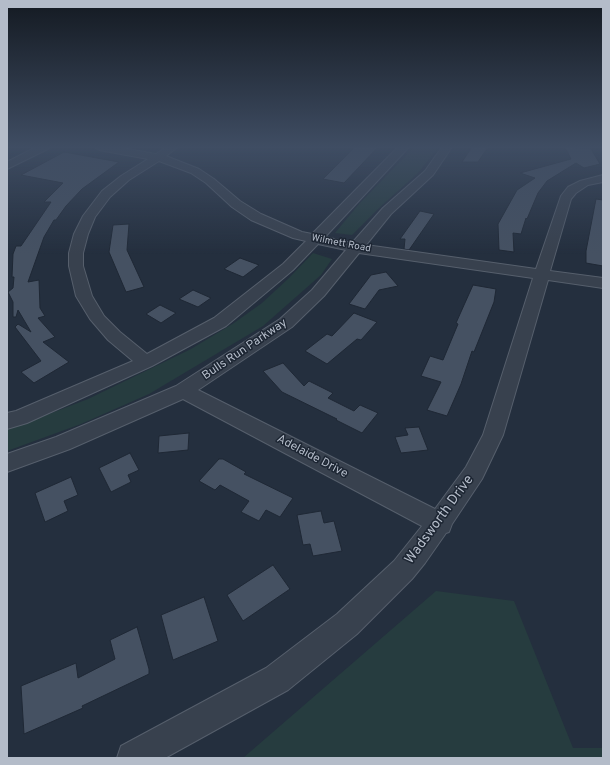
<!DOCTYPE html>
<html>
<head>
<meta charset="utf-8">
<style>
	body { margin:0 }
	#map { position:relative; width:610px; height:765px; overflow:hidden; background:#242f3e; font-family:Overpass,sans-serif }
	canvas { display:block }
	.frame { position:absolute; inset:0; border:8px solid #b4bcc9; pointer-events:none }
</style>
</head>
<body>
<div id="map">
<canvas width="610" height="765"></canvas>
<div class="frame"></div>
</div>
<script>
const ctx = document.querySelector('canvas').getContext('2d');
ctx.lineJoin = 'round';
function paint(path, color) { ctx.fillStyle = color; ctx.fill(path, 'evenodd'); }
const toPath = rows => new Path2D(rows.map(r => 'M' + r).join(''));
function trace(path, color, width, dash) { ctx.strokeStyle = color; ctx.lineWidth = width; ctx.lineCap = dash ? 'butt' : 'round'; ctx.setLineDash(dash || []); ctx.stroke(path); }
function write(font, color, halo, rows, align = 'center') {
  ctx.font = font + ' Overpass,sans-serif'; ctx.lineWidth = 3; ctx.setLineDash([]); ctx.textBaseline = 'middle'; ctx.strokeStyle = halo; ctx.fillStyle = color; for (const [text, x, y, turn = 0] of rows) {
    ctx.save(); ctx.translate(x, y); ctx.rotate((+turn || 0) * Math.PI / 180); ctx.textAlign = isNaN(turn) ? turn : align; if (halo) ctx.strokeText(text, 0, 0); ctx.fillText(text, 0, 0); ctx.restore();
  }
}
paint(toPath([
	[414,147,439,147,418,173,379,208,352,235,335,233,359,204],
	[313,253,332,259,321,275,263,326,149,394,81,424,7,451,7,430,88,399,191,349,234,323,262,303,289,278],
	[436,591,514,601,573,748,603,748,603,758,243,758]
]), '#263c3f');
const building = toPath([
	[355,147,378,147,344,183,323,179,355,147],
	[472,147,488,147,478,162,462,162,472,147],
	[565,147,591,149,600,164,584,168,576,163,547,181,538,193,527,219,526,218,521,234,513,233,514,252,499,250,498,224,517,190,535,178,520,173,571,159,565,147],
	[64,152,119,162,82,189,66,206,56,220,54,220,44,237,28,282,39,280,40,308,45,316,38,318,55,337,43,342,69,362,34,383,21,372,41,361,15,327,18,324,31,332,18,310,16,317,13,317,13,302,8,292,13,288,14,277,12,277,13,254,16,246,21,246,51,202,44,202,63,183,21,175,64,152],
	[596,199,603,200,603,266,586,263,586,251,596,199],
	[420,211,434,214,409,250,404,249,405,239,400,239,420,211],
	[129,224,127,250,144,287,126,292,109,252,113,225,129,224],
	[240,258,259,265,243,277,224,269,240,258],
	[386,272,398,286,379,290,365,309,349,304,371,275,386,272],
	[473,285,496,289,494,302,474,352,472,351,461,384,447,416,427,410,441,382,421,376,430,356,443,360,458,324,456,323,473,285],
	[193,290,211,298,198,307,179,299,193,290],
	[160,305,176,313,161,323,146,314,160,305],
	[354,313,377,322,361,340,357,339,327,364,305,351,327,334,332,336,354,313],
	[283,363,304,386,309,381,333,393,328,398,354,411,360,405,378,413,362,433,336,420,337,419,282,392,263,371,283,363],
	[419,427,428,450,401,453,395,437,408,435,405,428,419,427],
	[189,433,188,450,158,453,159,436,189,433],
	[130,453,139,470,128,475,131,482,111,492,99,468,130,453],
	[219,459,223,459,246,472,244,474,293,498,280,517,266,510,259,521,241,512,249,501,220,485,215,490,199,481,219,459],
	[71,477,78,495,64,501,68,511,45,522,35,493,71,477],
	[321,511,324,523,334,521,342,551,313,556,310,544,303,545,297,515,321,511],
	[273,565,290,589,243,621,227,595,273,565],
	[204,597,218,641,173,660,161,615,204,597],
	[137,627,149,669,149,674,82,706,83,708,24,734,21,686,76,663,78,678,115,659,110,640,137,627]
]);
paint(building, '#455162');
trace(building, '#1f2835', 1);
const minor = toPath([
	[36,147,49,147,48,149,7,169,7,162,36,147],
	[94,147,117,147,156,154,166,147,178,147,166,156,199,169,214,179,240,201,261,214,302,232,312,234,398,147,409,147,325,237,352,243,383,208,425,171,442,147,452,147,433,175,391,214,366,245,536,269,561,196,568,187,580,181,603,175,603,182,588,185,576,193,571,199,550,271,603,278,603,288,548,280,503,435,482,479,452,524,449,532,446,533,425,563,412,579,357,634,288,690,165,758,117,758,121,746,266,668,337,614,394,561,422,526,183,399,70,449,7,472,7,454,56,437,176,386,280,319,312,290,346,250,318,244,293,270,226,326,152,366,27,423,7,429,7,413,16,411,133,361,108,340,90,319,76,296,69,266,69,253,74,234,83,216,102,191,121,176,148,159,99,150,94,147],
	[159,161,191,173,206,183,232,207,251,220,293,238,306,241,283,264,214,318,147,354,120,332,104,316,92,296,83,266,83,253,88,234,95,217,110,197,129,180,159,161],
	[359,253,533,278,483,435,466,467,435,509,198,390,292,327,324,296,359,253]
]);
trace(minor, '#565f6c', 2);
paint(minor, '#38414e');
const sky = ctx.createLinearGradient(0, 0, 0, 254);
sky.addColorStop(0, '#141a22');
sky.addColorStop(0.58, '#3f4d63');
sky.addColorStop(1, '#3f4d6300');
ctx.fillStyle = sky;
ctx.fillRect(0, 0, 610, 254);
write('10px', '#b4bcc9', '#1d2633', [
	["Wilmett Road",341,244,11]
]);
write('12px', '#b4bcc9', '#1d2633', [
	["Bulls Run Parkway",245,350,-34],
	["Adelaide Drive",312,457,28]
]);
write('14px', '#b4bcc9', '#1d2633', [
	["Wadsworth Drive",440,520,-54]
]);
</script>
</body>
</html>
